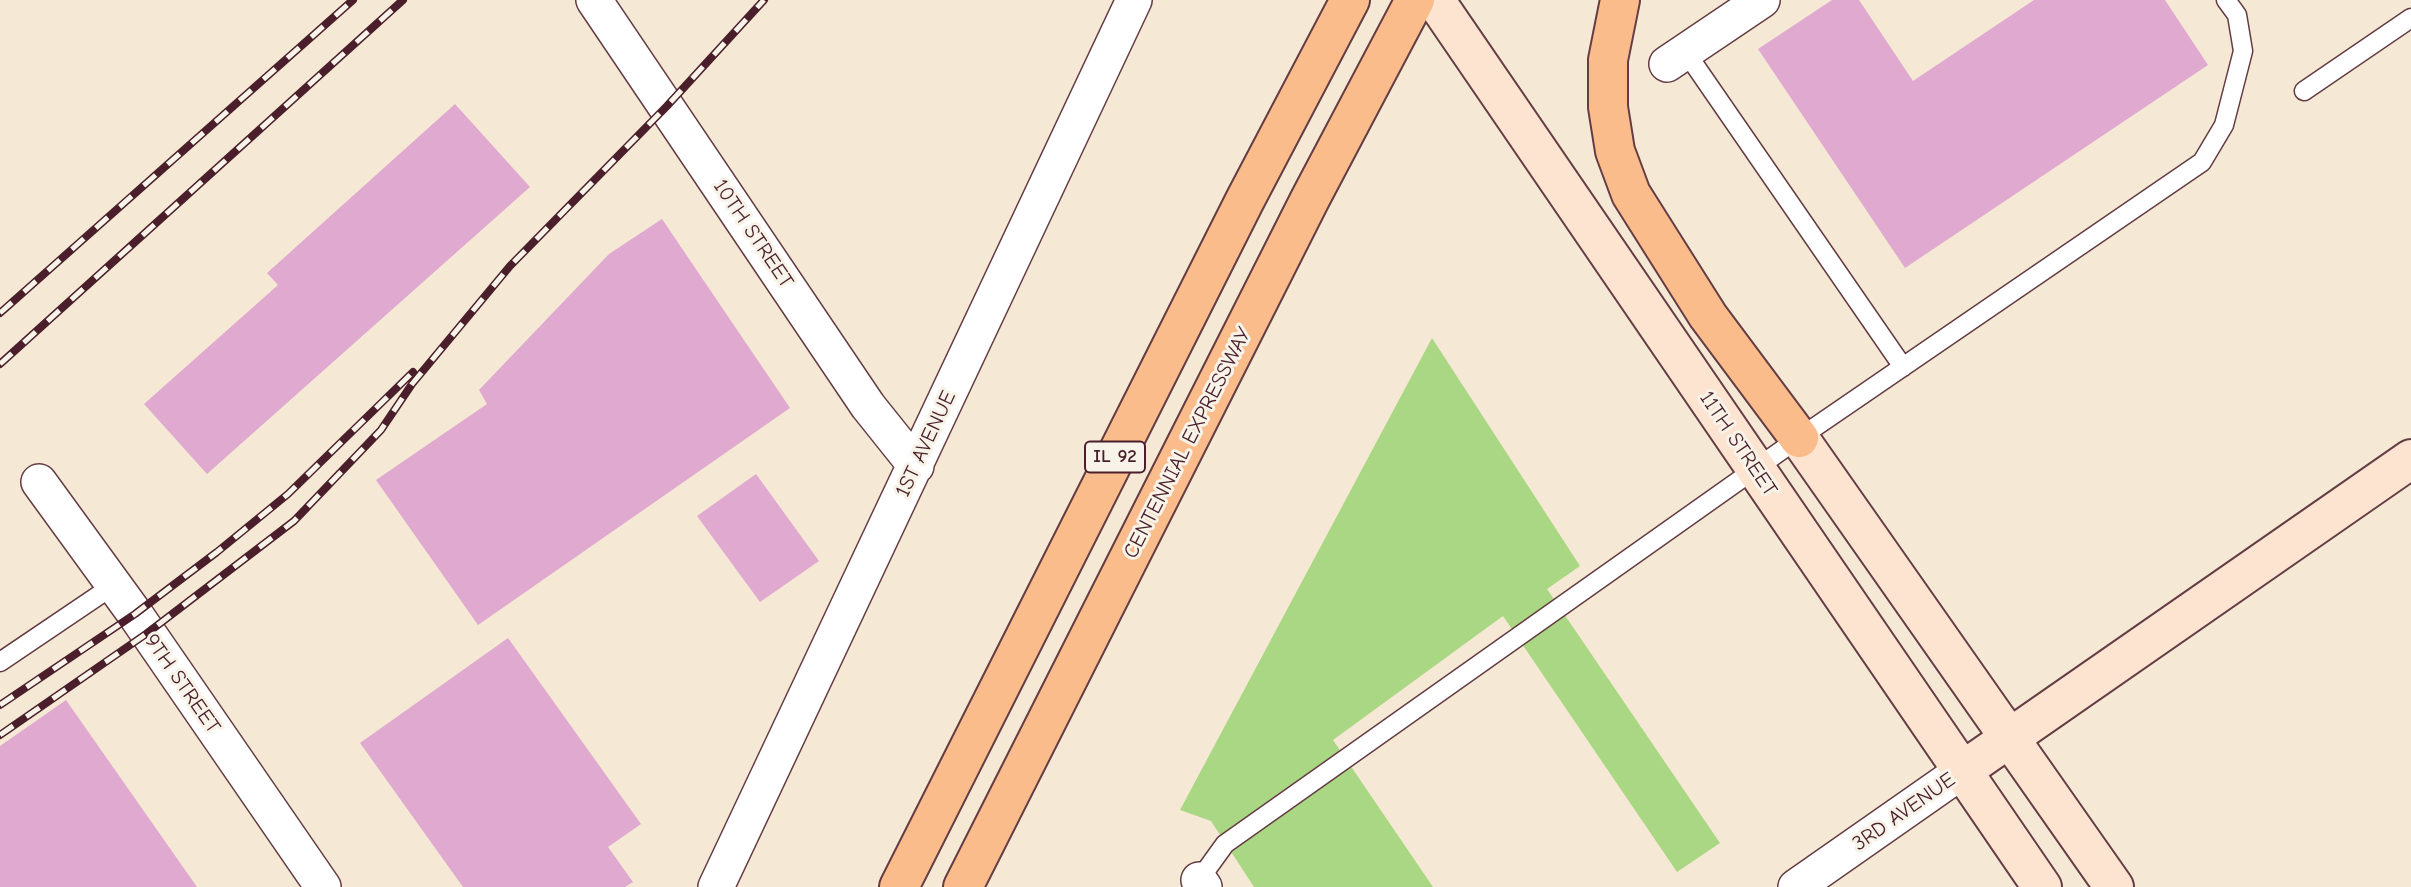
<!DOCTYPE html>
<html>
<head>
<meta charset="utf-8">
<style>
	body { margin:0 }
	canvas { display:block; background:#f5e8d4 }
</style>
</head>
<body>
<canvas width="2411" height="887"></canvas>
<script>
const ctx = document.querySelector('canvas').getContext('2d');
ctx.lineJoin = 'round';
function paint(path, color) { ctx.fillStyle = color; ctx.fill(path, 'evenodd'); }
const toPath = rows => new Path2D(rows.map(r => 'M' + r).join(''));
function trace(path, color, width, dash) { ctx.strokeStyle = color; ctx.lineWidth = width; ctx.lineCap = dash ? 'butt' : 'round'; ctx.setLineDash(dash || []); ctx.stroke(path); }
function write(font, color, halo, rows, align = 'center') {
  ctx.font = font + ' "Comic Neue",sans-serif'; ctx.lineWidth = 6; ctx.setLineDash([]); ctx.textBaseline = 'middle'; ctx.strokeStyle = halo; ctx.fillStyle = color; for (const [text, x, y, turn = 0] of rows) {
    ctx.save(); ctx.translate(x, y); ctx.rotate((+turn || 0) * Math.PI / 180); ctx.textAlign = isNaN(turn) ? turn : align; if (halo) ctx.strokeText(text, 0, 0); ctx.fillText(text, 0, 0); ctx.restore();
  }
}
paint(toPath([
	[1432,338,1580,566,1547,589,1720,843,1677,872,1503,616,1333,740,1433,887,1254,887,1211,821,1180,810]
]), '#aad783');
paint(toPath([
	[1832,0,1859,0,1913,81,2034,0,2165,0,2208,65,1905,268,1758,49],
	[455,104,530,187,207,474,144,404,278,285,267,273],
	[662,219,790,408,478,625,376,480,487,404,479,390,609,254],
	[756,474,819,561,760,602,697,516],
	[508,638,641,824,608,847,633,882,625,887,463,887,360,743],
	[66,700,197,887,0,887,0,746]
]), '#e0a9d0');
const lane = toPath([
	[1685,51,1903,367],
	[2304,91,2411,18],
	[0,662,114,585],
	[1199,880,1225,844,1799,438,2202,162,2224,125,2243,51,2237,15,2226,0]
]);
const street = toPath([
	[594,0,868,406,916,466],
	[1667,64,1762,0],
	[39,482,135,614,323,887],
	[1199,880,1204,887],
	[716,887,1134,0],
	[1796,887,1962,771]
]);
const secondary = toPath([
	[1435,0,2042,887],
	[1799,438,2114,887],
	[1962,771,2411,459]
]);
const highway = toPath([
	[1620,0,1608,60,1608,107,1615,151,1631,194,1708,316,1799,438],
	[899,887,1245,200,1350,0],
	[963,887,1310,199,1415,0]
]);
trace(lane, '#643d44', 21);
trace(street, '#643d44', 38);
trace(secondary, '#643d44', 42);
trace(highway, '#643d44', 42);
trace(lane, '#fff', 18);
trace(street, '#fff', 35);
trace(secondary, '#fde4d1', 38);
trace(highway, '#fabc8b', 38);
const rail = toPath([
	[0,313,353,0],
	[0,364,403,0],
	[0,705,135,614,217,552,288,494,413,372],
	[0,735,146,634,294,521,381,430,412,384,510,266,667,106,764,0]
]);
trace(rail, '#4a1f2b', 8);
trace(rail, '#f7f3e8', 5, [16]);
for (const [x, y, w] of [
	[1115,457,60]
]) { const box = new Path2D(); box.roundRect(x - w / 2, y - 15.5, w, 31, 5); ctx.fillStyle = '#f7f3e8'; ctx.fill(box); trace(box, '#4a1f2b', 2); }
write('bold 19px', '#4a1f2b', null, [
	["IL 92",1115,457]
]);
write('21px', '#4a1f2b', '#f7f3e8', [
	["10TH STREET",753,234,56],
	["CENTENNIAL EXPRESSWAY",1188,443,-63],
	["1ST AVENUE",926,444,-65],
	["11TH STREET",1738,444,56],
	["9TH STREET",182,684,55],
	["3RD AVENUE",1904,812,-35]
]);
</script>
</body>
</html>
